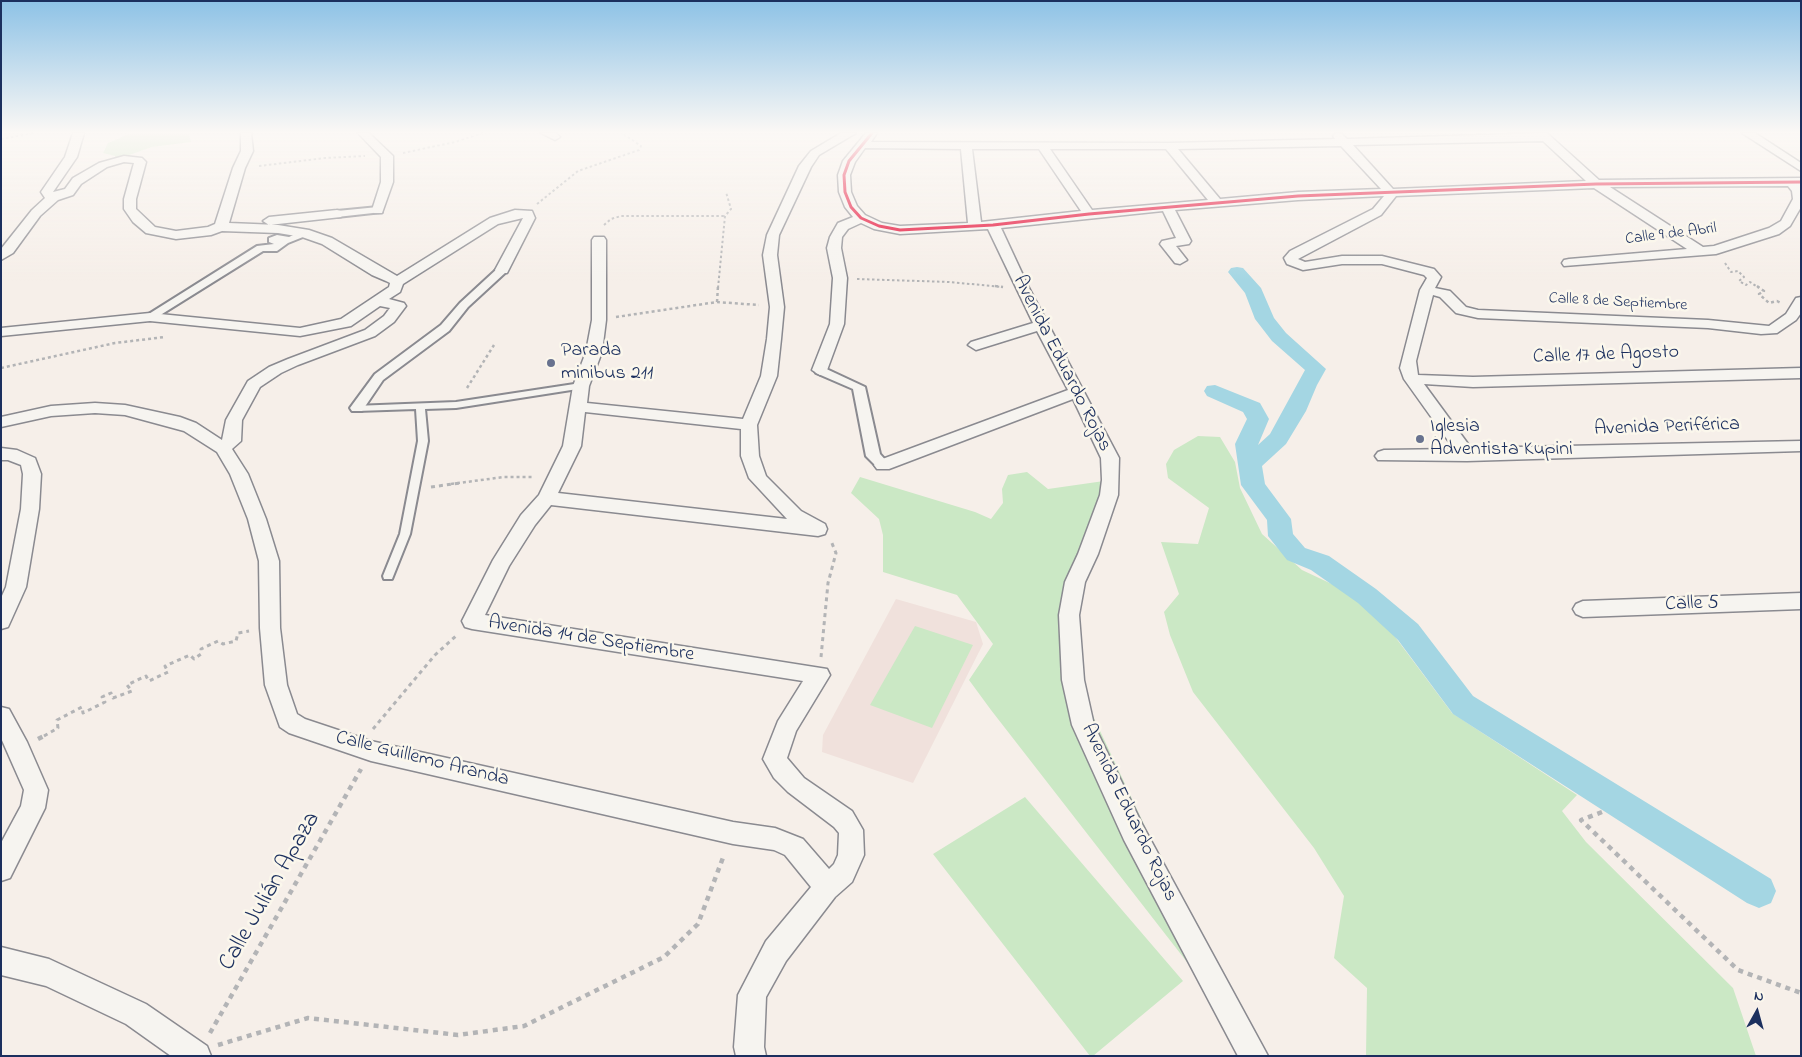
<!DOCTYPE html>
<html>
<head>
<meta charset="utf-8">
<style>
	body { margin:0 }
	#map { position:relative; width:1802px; height:1057px; overflow:hidden; background:#f6efe9; font-family:"Indie Flower",sans-serif }
	canvas { display:block }
	.frame { position:absolute; inset:0; border:2px solid #1b2f5e; pointer-events:none }
	.north { position:absolute; left:1732px; top:987px; width:50px; height:50px; -webkit-text-stroke:4px #fbf7ec; paint-order:stroke; rotate:7deg; font-size:14px; font-weight:700; line-height:20px; text-align:center; color:#1b2f5e }
	.north::after { content:''; display:block; margin:auto; width:18px; height:22px; background:#1b2f5e; clip-path:polygon(50% 0,100% 100%,50% 72%,0 100%) }
</style>
</head>
<body>
<div id="map">
<canvas width="1802" height="1057"></canvas>
<div class="frame"></div>
<div class="north">N</div>
</div>
<script>
const ctx = document.querySelector('canvas').getContext('2d');
ctx.lineJoin = 'round';
function paint(path, color) { ctx.fillStyle = color; ctx.fill(path, 'evenodd'); }
const toPath = rows => new Path2D(rows.map(r => 'M' + r).join(''));
function trace(path, color, width, dash) { ctx.strokeStyle = color; ctx.lineWidth = width; ctx.lineCap = dash ? 'butt' : 'round'; ctx.setLineDash(dash || []); ctx.stroke(path); }
function write(font, color, halo, rows, align = 'center') {
  ctx.font = font + ' "Indie Flower",sans-serif'; ctx.lineWidth = 5; ctx.setLineDash([]); ctx.textBaseline = 'middle'; ctx.strokeStyle = halo; ctx.fillStyle = color; for (const [text, x, y, turn = 0] of rows) {
    ctx.save(); ctx.translate(x, y); ctx.rotate((+turn || 0) * Math.PI / 180); ctx.textAlign = isNaN(turn) ? turn : align; if (halo) ctx.strokeText(text, 0, 0); ctx.fillText(text, 0, 0); ctx.restore();
  }
}
paint(toPath([
	[896,599,976,622,983,644,913,783,822,752,823,735]
]), '#f0e1dc');
paint(toPath([
	[131,133,191,133,189,135,191,142,152,147,115,160,115,156,103,153,108,143],
	[1198,436,1220,437,1235,462,1240,488,1262,534,1302,570,1353,594,1384,622,1452,713,1577,795,1562,811,1586,842,1733,988,1756,1056,1366,1056,1367,988,1334,958,1344,896,1314,848,1193,692,1170,635,1164,612,1179,594,1161,542,1198,544,1209,508,1168,478,1166,464,1174,450],
	[1027,472,1048,489,1104,481,1079,589,1077,682,1158,854,1260,1056,991,710,969,680,993,644,957,595,883,572,883,535,879,519,851,493,860,477,975,512,991,519,1003,503,1002,489,1008,475],
	[915,626,973,645,932,728,870,705],
	[1025,797,1183,981,1093,1056,1090,1056,933,854]
]), '#cbe8c5');
paint(toPath([
	[1237,267,1243,268,1261,288,1274,318,1286,333,1326,369,1317,385,1306,411,1286,444,1262,466,1265,484,1291,519,1293,534,1305,548,1329,556,1376,589,1418,624,1473,696,1771,879,1776,891,1771,903,1759,908,1747,903,1453,714,1398,640,1358,603,1311,570,1287,560,1268,536,1267,520,1241,485,1235,444,1247,419,1243,412,1207,396,1204,391,1207,386,1215,385,1260,403,1269,419,1258,445,1270,434,1305,370,1272,341,1255,319,1245,293,1228,272,1231,268,1237,267]
]), '#a4d6e3');
const service = toPath([
	[581,383,585,386,584,388,456,408,425,409,428,441,410,534,392,579,384,579,383,576,400,534,418,441,416,409,357,411,354,410,353,408,354,406,456,402,581,383]
]);
const pedestrian = toPath([
	[378,207,382,208,382,212,337,217,332,214,337,211,378,207],
	[304,230,309,233,308,235,288,243,277,251,263,251,154,319,150,320,144,317,257,246,274,244,269,242,269,238,277,235,289,237,304,230],
	[502,267,506,268,506,272,468,307,449,331,383,380,362,411,352,411,350,408,375,374,441,325,460,303,498,268,502,267],
	[820,366,865,387,880,454,890,465,888,468,878,468,866,456,853,389,816,373,814,370,820,366]
]);
const minor = toPath([
	[73,133,84,133,77,157,53,192,65,189,73,178,99,163,124,156,142,158,146,162,136,199,136,209,155,227,176,231,208,227,215,224,233,168,241,151,241,133,251,133,253,151,245,168,229,223,278,225,309,230,332,238,397,276,490,218,515,210,532,211,535,218,507,273,497,273,495,270,523,218,498,224,403,284,400,292,389,299,404,303,406,306,394,322,375,336,298,365,281,373,260,387,242,420,241,441,232,449,248,474,266,519,279,561,280,628,287,685,297,714,305,719,371,741,733,822,775,828,803,839,829,869,834,864,838,855,839,833,834,827,788,792,774,778,763,759,778,721,803,681,472,629,465,627,462,621,493,560,521,515,539,495,563,446,573,386,586,352,592,320,592,240,594,237,604,237,606,240,606,320,602,352,589,386,587,403,743,419,761,376,767,339,770,307,763,255,767,235,799,166,811,151,841,133,856,133,819,155,811,167,779,235,777,255,784,307,781,339,777,376,757,425,759,456,766,476,801,511,825,524,827,529,825,534,818,536,551,505,535,525,509,566,485,615,827,669,830,675,796,731,787,758,804,778,852,811,863,830,864,855,852,882,835,897,786,961,766,997,764,1047,766,1056,736,1056,734,1047,738,995,766,941,811,887,785,855,774,850,733,844,371,761,289,733,280,727,265,685,260,628,259,561,248,519,230,474,217,452,184,431,125,415,95,413,51,416,1,427,1,417,51,406,95,403,125,405,180,417,196,423,222,440,226,420,248,381,269,367,288,359,365,330,384,316,390,308,380,306,351,326,300,336,150,321,1,336,1,328,150,313,300,328,341,319,389,287,390,283,386,281,372,275,322,244,302,237,278,233,222,231,211,235,176,239,146,233,133,222,124,209,124,199,134,163,124,162,107,167,81,184,73,195,58,200,40,216,13,253,1,260,1,249,32,210,45,198,41,192,65,157,73,133],
	[585,412,741,429,741,456,749,478,787,519,558,493,581,446,585,412],
	[358,133,369,133,393,156,393,182,382,213,374,213,372,210,381,182,381,157,358,133],
	[541,133,556,133,560,137,555,140,541,133],
	[866,133,877,133,871,142,1169,143,1335,139,1333,136,1336,133,1342,134,1347,139,1547,133,1599,180,1801,178,1801,207,1790,226,1779,234,1716,254,1564,266,1562,263,1564,260,1569,259,1687,249,1594,188,1396,196,1381,215,1298,259,1305,262,1342,256,1382,256,1434,269,1441,277,1435,288,1450,291,1466,307,1478,310,1708,320,1769,326,1786,314,1796,298,1801,297,1801,313,1796,320,1777,333,1761,334,1708,328,1478,318,1456,313,1440,297,1433,295,1416,361,1418,375,1473,377,1801,368,1801,378,1473,387,1424,384,1471,448,1801,441,1801,451,1467,461,1378,460,1375,456,1378,452,1384,450,1454,449,1404,379,1400,368,1420,290,1427,278,1424,275,1382,264,1342,264,1303,270,1287,264,1284,258,1290,251,1373,209,1384,196,1298,200,1175,210,1191,241,1189,244,1176,246,1187,260,1180,264,1175,263,1160,244,1162,241,1176,238,1163,211,1001,228,1028,286,1119,458,1118,495,1098,554,1085,582,1079,615,1084,680,1094,725,1142,824,1268,1056,1238,1056,1124,840,1072,725,1062,680,1059,615,1065,582,1078,554,1100,495,1102,480,1101,458,1073,399,889,469,877,469,874,465,877,461,1068,390,1037,331,976,350,968,345,971,342,1033,323,988,229,900,234,874,229,861,223,848,229,842,237,841,248,847,278,844,324,826,373,820,375,812,370,830,324,833,278,827,248,830,237,838,223,853,217,845,207,839,192,838,175,843,161,866,133],
	[1543,141,1586,181,1393,189,1353,145,1543,141],
	[1341,146,1381,189,1298,192,1220,199,1178,149,1341,146],
	[865,148,961,149,968,223,900,226,882,223,865,215,857,206,851,192,850,175,855,162,865,148],
	[972,149,1039,149,1081,211,981,222,972,149],
	[1050,149,1166,149,1208,200,1092,210,1050,149],
	[1788,186,1792,191,1793,199,1781,221,1769,228,1714,246,1703,247,1610,187,1788,186],
	[1742,133,1755,133,1801,163,1801,171,1742,133],
	[337,210,341,211,343,214,341,217,269,225,263,221,269,217,337,210],
	[1,448,17,450,35,458,41,474,39,509,26,587,8,627,1,629,1,598,6,587,21,509,23,474,21,465,8,460,1,460,1,448],
	[1801,593,1801,609,1583,617,1576,614,1573,609,1576,604,1583,601,1801,593],
	[1,707,9,709,27,742,48,790,45,808,10,878,1,881,1,843,21,806,24,790,1,738,1,707],
	[1,947,49,959,146,1004,207,1046,211,1056,171,1056,126,1024,46,986,1,975,1,947]
]);
trace(service, '#8a8a90', 4);
trace(pedestrian, '#8a8a90', 4);
trace(minor, '#8a8a90', 3);
trace(toPath([
	[1,139,34,133],
	[403,153,455,142,483,133],
	[259,166,325,158,365,156],
	[537,204,578,171,639,150,641,146,622,133],
	[604,225,611,219,621,216,725,216],
	[1725,263,1731,272,1738,271,1744,277,1739,281,1746,285,1750,282,1759,288],
	[857,279,949,282,1003,287],
	[718,288,725,216,731,209,726,192]
]), '#b3b4b6', 2, [2.5, 2.5]);
trace(toPath([
	[995,286,1003,287],
	[1757,286,1764,291,1759,294,1769,303,1777,301,1781,303],
	[717,302,718,286],
	[616,317,717,302,759,305],
	[1,368,115,343,165,337],
	[467,388,494,345],
	[451,484,504,477,534,477]
]), '#b3b4b6', 2.5, [3, 3]);
trace(toPath([
	[431,487,460,483],
	[821,657,828,583,836,553,831,541],
	[373,729,435,655,457,635],
	[44,736,58,728,57,720,82,707,83,713,105,702,102,697,111,693,113,698,132,691,127,685,146,676,149,681,168,672,165,666,190,655,194,659,201,654,201,649,218,641,223,644,236,641,238,633,249,631]
]), '#b3b4b6', 3, [4, 4]);
trace(toPath([
	[38,739,46,735],
	[1602,812,1581,820,1738,970,1801,993],
	[210,1033,361,769],
	[218,1045,308,1018,458,1035,524,1026,664,957,698,924,724,855]
]), '#b3b4b6', 4.5, [5, 5]);
paint(service, '#f6f4f0');
paint(pedestrian, '#f6f4f0');
paint(minor, '#f6f4f0');
trace(toPath([
	[872,133,849,161,844,175,845,192,851,207,861,218,879,226,900,230,993,225,1089,214,1298,196,1596,184,1801,182]
]), '#e4002b', 3);
const sky = ctx.createLinearGradient(0, 0, 0, 281);
sky.addColorStop(0, '#8dc2e6');
sky.addColorStop(0.47, '#fbf8f5');
sky.addColorStop(1, '#fbf8f500');
ctx.fillStyle = sky;
ctx.fillRect(0, 0, 1802, 281);
for (const [x, y, r, color] of [
	[551,363,5,"#68728f"],
	[1420,439,5,"#68728f"]
]) { const dot = new Path2D(); dot.arc(x, y, r, 0, 2 * Math.PI); ctx.fillStyle = color; ctx.fill(dot); trace(dot, '#fbf7ec', 2); }
write('16px', '#1b2f5e', '#fbf7ec', [
	["Calle 9 de Abril",1671,235,-7],
	["Calle 8 de Septiembre",1618,303,3]
]);
write('20px', '#1b2f5e', '#fbf7ec', [
	["Parada",561,352],
	["minibus 211",561,375],
	["Iglesia",1430,428],
	["Adventista Kupini",1430,451]
], 'left');
write('20px', '#1b2f5e', '#fbf7ec', [
	["Calle 17 de Agosto",1606,356,-2],
	["Avenida Eduardo Rojas",1061,364,63],
	["Avenida Periférica",1667,428,-2],
	["Calle 5",1692,605,-2],
	["Avenida 14 de Septiembre",591,640,9],
	["Calle Guillemo Aranda",422,760,14],
	["Avenida Eduardo Rojas",1128,813,64]
]);
write('24px', '#1b2f5e', '#fbf7ec', [
	["Calle Julián Apaza",271,892,-60]
]);
</script>
</body>
</html>
